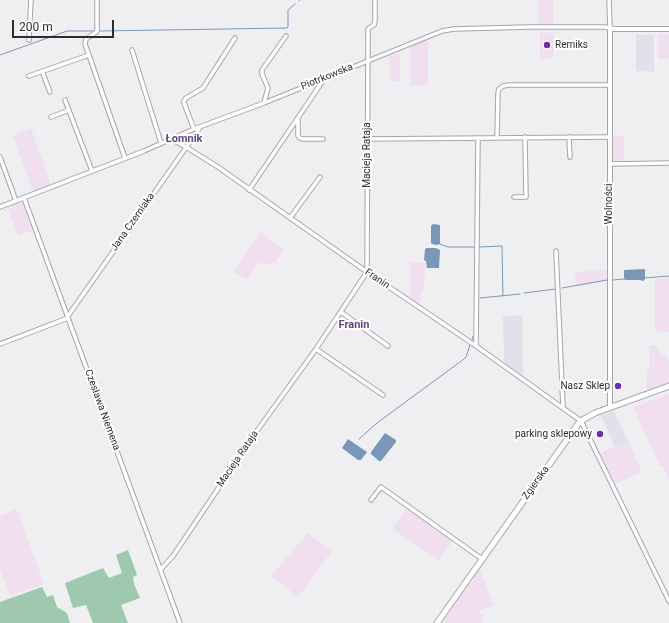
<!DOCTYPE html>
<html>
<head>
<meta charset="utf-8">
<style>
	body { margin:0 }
	#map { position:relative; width:669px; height:623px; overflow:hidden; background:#efeff2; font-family:Roboto,sans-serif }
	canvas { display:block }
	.scale { position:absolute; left:12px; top:20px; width:102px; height:18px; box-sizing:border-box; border:2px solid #2d2d2e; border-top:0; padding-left:5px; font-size:12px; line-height:14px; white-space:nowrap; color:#2d2d2e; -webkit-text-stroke:3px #fff; paint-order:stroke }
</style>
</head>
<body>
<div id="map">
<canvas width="669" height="623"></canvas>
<div class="scale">200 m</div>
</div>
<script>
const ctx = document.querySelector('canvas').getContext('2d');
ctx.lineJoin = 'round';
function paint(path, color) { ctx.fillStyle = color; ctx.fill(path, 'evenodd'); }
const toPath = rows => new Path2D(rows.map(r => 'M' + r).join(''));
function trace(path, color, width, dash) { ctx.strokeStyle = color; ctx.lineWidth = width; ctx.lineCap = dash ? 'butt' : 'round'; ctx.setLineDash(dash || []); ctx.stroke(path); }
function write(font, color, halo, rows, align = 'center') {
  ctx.font = font + ' Roboto,sans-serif'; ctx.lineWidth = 4; ctx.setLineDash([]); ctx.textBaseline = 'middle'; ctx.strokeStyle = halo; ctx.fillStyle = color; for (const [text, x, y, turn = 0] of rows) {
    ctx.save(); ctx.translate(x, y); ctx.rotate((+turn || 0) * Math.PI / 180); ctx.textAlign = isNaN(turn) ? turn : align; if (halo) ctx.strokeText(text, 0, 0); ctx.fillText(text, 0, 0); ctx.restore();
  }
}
paint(toPath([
	[636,33,638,35,654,35,654,72,636,71],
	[522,315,523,374,522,375,504,362,503,316],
	[614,411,628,441,615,447,601,416]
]), '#e1e1ec');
paint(toPath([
	[539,0,553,0,553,24,539,24],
	[540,32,554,33,554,58,540,58],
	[658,34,669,34,669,59,658,59],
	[428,39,428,85,410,86,410,46],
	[400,53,400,81,390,81,389,56],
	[31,128,51,185,33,192,13,136],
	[624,135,624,162,615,162,613,161,613,136],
	[22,200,34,230,18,236,7,206],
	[260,232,284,249,275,263,262,264,259,262,246,279,234,272],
	[410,263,426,263,423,291,421,291,420,303,415,302,410,299],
	[595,270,606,270,606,281,576,286,575,273],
	[669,278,669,332,655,331,655,279],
	[649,345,655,345,658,351,665,355,668,359,669,363,669,382,647,390,647,370,649,370],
	[669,394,669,479,663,466,660,467,633,407],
	[628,441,642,472,615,484,601,453],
	[407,508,453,541,438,561,392,528],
	[17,509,44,584,10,596,0,570,0,516],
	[308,533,332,551,298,597,271,576],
	[480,568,494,606,479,610,484,623,442,623,469,584,470,584,473,580,472,579]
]), '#f1dff0');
paint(toPath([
	[128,550,137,575,133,577,134,584,140,598,121,605,128,623,93,623,86,605,73,608,65,583,103,568,109,578,122,573,116,555],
	[42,587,47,597,53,595,57,607,67,613,70,623,0,623,0,602]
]), '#9ec9af');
paint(toPath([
	[433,224,440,225,440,244,437,245,432,244,431,243,431,226],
	[427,248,436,248,440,250,439,268,427,268,426,261,424,260,425,249],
	[645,269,645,279,643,281,640,280,626,280,624,279,624,270],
	[385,433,396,440,396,442,381,461,379,461,371,454,371,452],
	[348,439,367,452,361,460,358,460,342,448]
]), '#7998b9');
trace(toPath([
	[299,1,300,0],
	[100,31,287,28,288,27,288,10,295,4],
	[0,55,67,31,94,31],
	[440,244,448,247,475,247],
	[479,247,502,246,503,296],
	[644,278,669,276],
	[613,280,625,279],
	[562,288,607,280],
	[524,293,556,289],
	[480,298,520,294],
	[472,340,473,336],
	[359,439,377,423,464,359,466,357,470,345]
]), '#7998b9', 1);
const minor = toPath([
	[97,0,97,31,95,33,86,39,85,44,125,158],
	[29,40,31,0],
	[132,50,161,143],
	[42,71,50,92],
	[29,76,89,55],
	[65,100,92,171],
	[264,103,268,88,262,74,262,70,286,36],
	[51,117,69,110],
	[298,118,298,136,300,138,302,139,323,139],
	[194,129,184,103,184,101,186,98,203,88,235,38],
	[569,137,570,157],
	[497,138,498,93,499,89,503,86,509,85,610,85],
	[171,139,186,147,218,167,367,272,476,346,581,421,669,601],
	[367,139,610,137],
	[0,157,16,201],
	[610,164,669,163],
	[249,190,312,97,322,82,323,79],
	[514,197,526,197,525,137],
	[24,198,180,623],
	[0,207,144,151,194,129,264,103,442,31,454,29,528,27,604,27,610,28,609,0],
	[290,218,320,177],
	[556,251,563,407],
	[341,312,388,346],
	[68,316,199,129],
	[0,344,68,318],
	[476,346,478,138],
	[316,349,383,395],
	[371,500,381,487,482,559],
	[161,569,173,556,254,435,316,349,367,272,368,30,369,28,374,25,375,21,375,0]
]);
const tertiary = toPath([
	[610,407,610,28,614,29,669,29]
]);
const secondary = toPath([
	[437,623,578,424,584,419,595,413,669,386]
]);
trace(minor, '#a5a6a9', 5.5);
trace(tertiary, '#a5a6a9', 6);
trace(secondary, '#a5a6a9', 7);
trace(minor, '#fff', 3.5);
trace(tertiary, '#fff', 4);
trace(secondary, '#fff', 5);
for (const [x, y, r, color] of [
	[547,45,4,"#6b30a6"],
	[618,386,4,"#6b30a6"],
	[600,434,4,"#6b30a6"]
]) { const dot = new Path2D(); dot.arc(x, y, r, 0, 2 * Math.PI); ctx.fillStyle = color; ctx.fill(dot); trace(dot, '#fff', 1.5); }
write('10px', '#2d2d2e', '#fff', [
	["Remiks",555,45,"left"],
	["Nasz Sklep",610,386],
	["parking sklepowy",592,434]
], 'right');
write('10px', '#2d2d2e', '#fff', [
	["Piotrkowska",327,77,-22],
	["Macieja Rataja",367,155,-90],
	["Wolności",609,204,-90],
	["Jana Czerniaka",133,222,-55],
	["Franin",377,279,34],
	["Czesława Niemena",102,410,70],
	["Macieja Rataja",238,459,-56],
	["Zgierska",536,483,-55]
]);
write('bold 11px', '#624884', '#fff', [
	["Łomnik",184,139],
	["Franin",354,325]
]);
</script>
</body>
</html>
